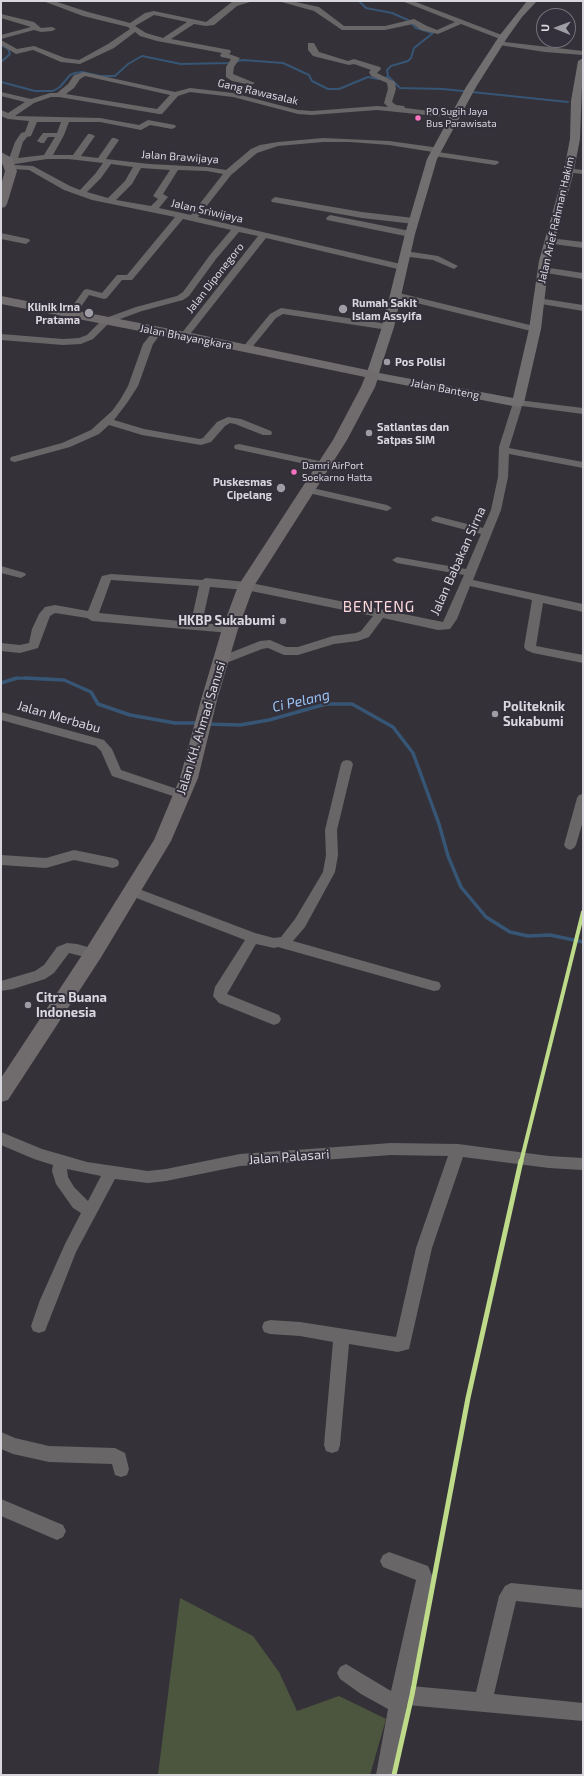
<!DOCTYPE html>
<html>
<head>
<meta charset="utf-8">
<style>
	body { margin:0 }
	#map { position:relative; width:584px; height:1776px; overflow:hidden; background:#343238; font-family:"Exo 2",sans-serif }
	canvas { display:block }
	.frame { position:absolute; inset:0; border:2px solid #d9d7de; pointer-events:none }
	.north { position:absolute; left:536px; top:8px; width:40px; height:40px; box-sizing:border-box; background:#332f3b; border:1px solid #75727c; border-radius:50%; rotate:271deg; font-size:11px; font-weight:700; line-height:16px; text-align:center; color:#d9d7de }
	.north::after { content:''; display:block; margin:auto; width:14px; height:18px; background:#9f9da4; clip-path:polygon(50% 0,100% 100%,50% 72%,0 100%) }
</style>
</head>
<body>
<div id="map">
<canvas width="584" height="1776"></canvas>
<div class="frame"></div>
<div class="north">U</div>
</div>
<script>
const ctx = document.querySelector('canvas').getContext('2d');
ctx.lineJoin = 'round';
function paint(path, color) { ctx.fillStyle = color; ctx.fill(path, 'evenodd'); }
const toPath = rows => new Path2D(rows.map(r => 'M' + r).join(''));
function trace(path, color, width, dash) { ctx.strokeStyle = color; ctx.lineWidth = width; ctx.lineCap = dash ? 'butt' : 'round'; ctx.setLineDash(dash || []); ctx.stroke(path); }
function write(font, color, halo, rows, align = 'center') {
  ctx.font = font + ' "Exo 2",sans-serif'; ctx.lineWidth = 4; ctx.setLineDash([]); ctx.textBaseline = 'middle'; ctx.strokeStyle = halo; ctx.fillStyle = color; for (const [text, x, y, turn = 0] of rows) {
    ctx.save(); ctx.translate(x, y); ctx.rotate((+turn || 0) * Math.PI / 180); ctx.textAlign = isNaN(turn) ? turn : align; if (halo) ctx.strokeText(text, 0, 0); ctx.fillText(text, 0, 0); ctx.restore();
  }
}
paint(toPath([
	[180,1598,253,1636,279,1672,297,1711,339,1696,386,1719,370,1775,158,1775]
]), '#4c563f');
trace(toPath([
	[359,1,366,8,392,13,408,20,416,28,433,33,414,48,411,58,408,61,391,66,387,70,388,76,400,88,443,89,568,102],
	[1,45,8,49,10,54,1,62],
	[1,82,35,91,53,91,60,87,70,75,75,73,82,72,100,76,115,76,128,64,142,56,181,64,229,63,243,60,283,63,309,75,312,81,328,89,339,89,368,77,378,79,389,77]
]), '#375575', 2);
trace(toPath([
	[14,679,18,678,48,679]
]), '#375575', 3);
trace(toPath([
	[25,678,64,680,91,692,98,704,130,715,175,723,199,723],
	[1,683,17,678],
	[207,724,240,725,269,720,326,704,352,704,393,727,413,753,439,824,448,856,461,887,486,917,510,932,528,936,550,935,583,942]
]), '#375575', 3.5);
paint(toPath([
	[43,1,54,1,88,12,130,23,145,13,154,11,206,22,232,2,253,1,237,6,214,25,206,26,194,24,171,39,230,50,231,52,229,54,240,58,234,67,233,74,255,83,251,85,232,81,226,77,226,67,231,59,221,57,220,55,222,53,157,41,140,36,135,32,114,48,80,64,61,62,33,50,16,54,1,45,1,40,17,49,34,46,65,58,79,60,108,44,130,29,128,27,83,16,43,1],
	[154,15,187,22,163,38,146,33,135,26,154,15],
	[278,1,291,1,319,7,344,26,385,26,414,19,427,26,437,30,455,22,402,1,413,1,507,37,506,39,500,39,461,24,438,34,421,30,413,24,385,30,342,30,314,11,278,1],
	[1,14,34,22,41,28,52,27,56,29,52,31,41,32,34,30,1,39,1,35,31,27,1,18,1,14],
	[496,41,583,51,583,55,545,52,499,45,495,43,496,41],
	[308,43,314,43,319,52,348,61,354,59,380,67,381,69,377,73,395,82,396,89,392,102,396,105,404,106,405,108,456,114,460,116,456,118,377,110,312,115,298,114,233,97,190,92,178,96,162,114,159,114,59,97,51,97,34,103,15,116,100,118,139,125,148,120,175,125,176,127,172,129,150,125,141,130,100,122,69,122,64,135,53,155,73,155,88,134,91,134,95,136,81,156,98,158,112,138,115,138,119,140,106,159,149,164,207,167,226,170,251,149,260,145,278,142,323,138,389,141,440,148,441,150,438,152,498,161,499,163,495,165,434,156,430,154,433,152,389,145,350,142,323,142,278,146,257,153,231,175,198,217,405,265,406,267,405,269,402,270,266,238,187,338,181,338,179,336,181,334,258,236,239,232,216,259,189,296,183,300,142,311,109,323,93,339,81,344,63,345,1,340,1,334,63,339,79,338,87,335,103,319,136,307,177,296,183,292,210,255,231,230,183,219,132,280,122,280,107,298,104,299,89,295,74,317,68,317,66,315,84,290,87,289,102,293,117,275,127,275,175,217,92,200,64,190,29,170,12,169,11,167,15,165,33,166,70,186,80,190,95,174,103,163,68,159,47,159,15,164,6,164,6,160,10,159,10,156,15,142,21,133,25,132,29,121,8,119,1,116,1,110,8,113,25,102,1,96,1,92,31,99,50,93,57,93,68,84,74,75,84,72,175,92,190,88,233,93,298,110,312,111,377,106,388,107,384,103,388,89,387,83,371,76,369,72,371,70,354,64,349,65,313,56,308,50,308,43],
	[85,76,170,95,157,109,66,94,74,88,80,79,85,76],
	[37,122,61,122,57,133,43,133,37,141,41,143,44,143,48,137,55,137,44,155,18,158,23,142,27,137,31,136,37,122],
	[111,164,133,167,125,181,108,198,87,192,101,178,111,164],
	[141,168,170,170,153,196,158,199,151,206,116,200,132,184,141,168],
	[178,170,207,171,223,174,191,215,159,208,168,197,163,194,178,170],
	[566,168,583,170,583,174,566,172,566,168],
	[275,197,362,212,414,218,418,221,414,224,362,218,272,202,271,200,275,197],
	[330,215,410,231,414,234,410,237,327,220,326,218,330,215],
	[1,233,29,239,30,241,26,244,1,239,1,233],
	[549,238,583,242,583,248,546,243,545,241,549,238],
	[405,251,438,256,458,266,454,269,433,260,402,256,401,254,405,251],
	[543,267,583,273,583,279,540,272,539,270,543,267],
	[395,292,538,327,540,329,535,332,392,297,390,295,395,292],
	[538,298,583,305,583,311,535,303,533,301,538,298],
	[281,308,388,324,393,327,388,330,283,314,276,318,249,351,243,351,241,349,243,347,270,314,281,308],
	[158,328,163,331,153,344,138,386,127,403,114,420,144,429,200,439,203,438,217,422,228,417,241,419,271,431,272,433,271,435,263,435,235,424,230,423,225,426,211,442,201,445,142,435,109,425,99,434,70,447,15,462,11,461,10,459,11,457,62,443,91,430,112,411,120,400,128,386,143,344,155,329,158,328],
	[518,400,583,408,583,414,522,406,509,448,583,462,583,468,509,454,508,477,501,510,473,580,583,604,583,612,543,603,536,646,583,655,583,663,533,653,526,650,524,647,532,600,470,586,457,619,450,629,438,630,383,618,369,637,358,641,334,644,298,655,284,655,268,648,262,649,221,665,217,664,215,661,217,658,260,641,270,640,286,647,298,647,333,636,356,633,361,631,373,616,246,590,210,587,202,623,234,626,236,629,234,632,230,633,92,621,87,618,55,613,50,616,38,648,20,653,1,651,1,643,20,645,29,643,32,629,39,614,45,607,55,605,88,611,101,578,102,576,111,574,202,580,206,578,246,582,443,622,464,575,397,563,392,560,397,557,466,569,481,534,432,521,431,519,436,516,483,528,491,510,498,477,499,447,513,403,518,400],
	[111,580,199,586,191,622,99,613,111,580],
	[239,444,324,462,329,465,324,468,235,449,234,447,235,445,239,444],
	[308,487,387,505,392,508,387,511,304,492,303,490,308,487],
	[1,566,25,573,26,575,21,578,1,573,1,566],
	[1,712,104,740,112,749,121,770,186,792,188,795,186,798,182,799,112,776,101,751,96,746,1,720,1,712],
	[347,760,351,761,353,764,337,830,338,855,335,872,305,927,293,941,434,981,439,982,441,986,439,990,434,991,278,947,274,948,256,944,227,994,279,1015,281,1019,279,1023,274,1025,219,1003,213,996,215,987,245,940,126,894,124,891,126,888,131,886,255,933,274,938,281,937,295,919,323,872,326,855,325,830,341,764,343,761,347,760],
	[583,794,583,821,576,845,574,848,570,850,566,848,564,845,577,798,579,795,583,794],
	[74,850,113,858,118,860,119,863,118,866,113,868,74,860,46,868,1,865,1,855,46,858,74,850],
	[67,943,77,944,98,950,100,954,98,958,93,959,69,953,54,973,45,979,13,989,1,991,1,981,35,971,44,965,57,947,67,943],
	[1,1132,42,1149,87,1162,148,1171,166,1169,240,1154,391,1143,458,1144,549,1156,583,1158,583,1170,549,1168,463,1157,432,1248,409,1349,398,1352,349,1344,340,1445,338,1451,332,1453,326,1451,324,1445,333,1342,300,1336,270,1334,264,1332,262,1327,264,1322,270,1320,300,1322,396,1337,416,1248,448,1156,391,1155,240,1166,166,1181,148,1183,115,1179,76,1252,45,1331,39,1333,33,1331,31,1326,40,1300,65,1244,81,1213,73,1208,56,1184,52,1171,53,1165,34,1159,1,1145,1,1132],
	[67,1169,101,1176,88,1201,74,1187,68,1177,67,1169],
	[1,1432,15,1438,49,1446,115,1448,125,1453,129,1469,127,1475,121,1477,115,1475,112,1464,49,1462,13,1454,1,1449,1,1432],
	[1,1499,63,1525,66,1531,63,1537,57,1540,1,1516,1,1499],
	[389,1552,428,1566,434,1580,411,1686,476,1692,499,1596,505,1586,511,1583,583,1590,583,1608,516,1601,494,1694,583,1703,583,1721,407,1705,394,1775,376,1775,388,1709,361,1694,340,1679,337,1673,340,1667,346,1664,391,1691,416,1580,383,1567,380,1561,383,1555,389,1552]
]), '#686667');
paint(toPath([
	[527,1,537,1,522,17,507,38,476,87,437,159,415,234,394,327,379,373,513,398,529,329,539,261,563,175,570,139,571,101,578,61,583,58,580,139,573,175,549,261,541,329,524,403,522,406,518,407,368,378,366,375,382,327,405,234,427,159,466,87,500,35,527,1]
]), '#726f71');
paint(toPath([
	[1,152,12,158,17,171,7,204,5,207,1,208,1,185,5,171,1,160,1,152],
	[1,296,196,334,372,371,377,372,379,375,375,387,347,440,254,586,238,629,217,700,198,778,171,841,100,959,8,1100,1,1102,1,1078,86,949,154,840,180,778,201,700,222,629,238,586,333,440,361,387,365,377,196,342,1,304,1,296]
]), '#706c6e');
trace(toPath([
	[521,1162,583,912]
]), '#bedb89', 4);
trace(toPath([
	[394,1775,412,1695,468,1398,521,1161]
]), '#bedb89', 5);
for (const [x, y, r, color] of [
	[418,118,3.5,"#fc73be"],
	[343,309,5,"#9f9da4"],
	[89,313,5,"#9f9da4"],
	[387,362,4,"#9f9da4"],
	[369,433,4,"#9f9da4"],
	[294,472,3.5,"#fc73be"],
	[281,488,5,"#9f9da4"],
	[283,621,4,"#9f9da4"],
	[495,714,4,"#9f9da4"],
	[28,1005,4,"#9f9da4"]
]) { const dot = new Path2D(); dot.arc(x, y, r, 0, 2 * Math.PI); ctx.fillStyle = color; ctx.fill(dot); trace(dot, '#332f3b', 1.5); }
write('10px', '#d9d7de', '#332f3b', [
	["PO Sugih Jaya",426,112],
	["Bus Parawisata",426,124],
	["Damri AirPort",302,466],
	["Soekarno Hatta",302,478]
], 'left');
write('11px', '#d9d7de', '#332f3b', [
	["Gang Rawasalak",258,92,13],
	["Jalan Brawijaya",180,157,4],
	["Jalan Sriwijaya",207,211,13],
	["Jalan Arief Rahman Hakim",556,220,-77],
	["Jalan Diponegoro",215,278,-52],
	["Jalan Bhayangkara",186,337,11],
	["Jalan Banteng",445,389,11]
]);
write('bold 11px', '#d9d7de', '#332f3b', [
	["Rumah Sakit",352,303],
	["Islam Assyifa",352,316],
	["Klinik Irna",80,307,"right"],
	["Pratama",80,320,"right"],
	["Pos Polisi",395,362],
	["Satlantas dan",377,427],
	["Satpas SIM",377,440],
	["Puskesmas",272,482,"right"],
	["Cipelang",272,495,"right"]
], 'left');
write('13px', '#d9d7de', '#332f3b', [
	["Jalan Babakan Sirna",458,561,-66],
	["Jalan Merbabu",59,717,16],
	["Jalan KH. Ahmad Sanusi",201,728,-73],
	["Jalan Palasari",289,1157,-4]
]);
write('bold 13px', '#d9d7de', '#332f3b', [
	["HKBP Sukabumi",275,621,"right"],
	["Politeknik",503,707],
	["Sukabumi",503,722],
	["Citra Buana",36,998],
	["Indonesia",36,1013]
], 'left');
write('italic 14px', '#9ac4f3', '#332f3b', [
	["Ci Pelang",301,701,-13]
]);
ctx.letterSpacing = '1px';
write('15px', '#fedadb', '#332f3b', [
	["BENTENG",379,607]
]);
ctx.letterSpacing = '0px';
</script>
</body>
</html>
